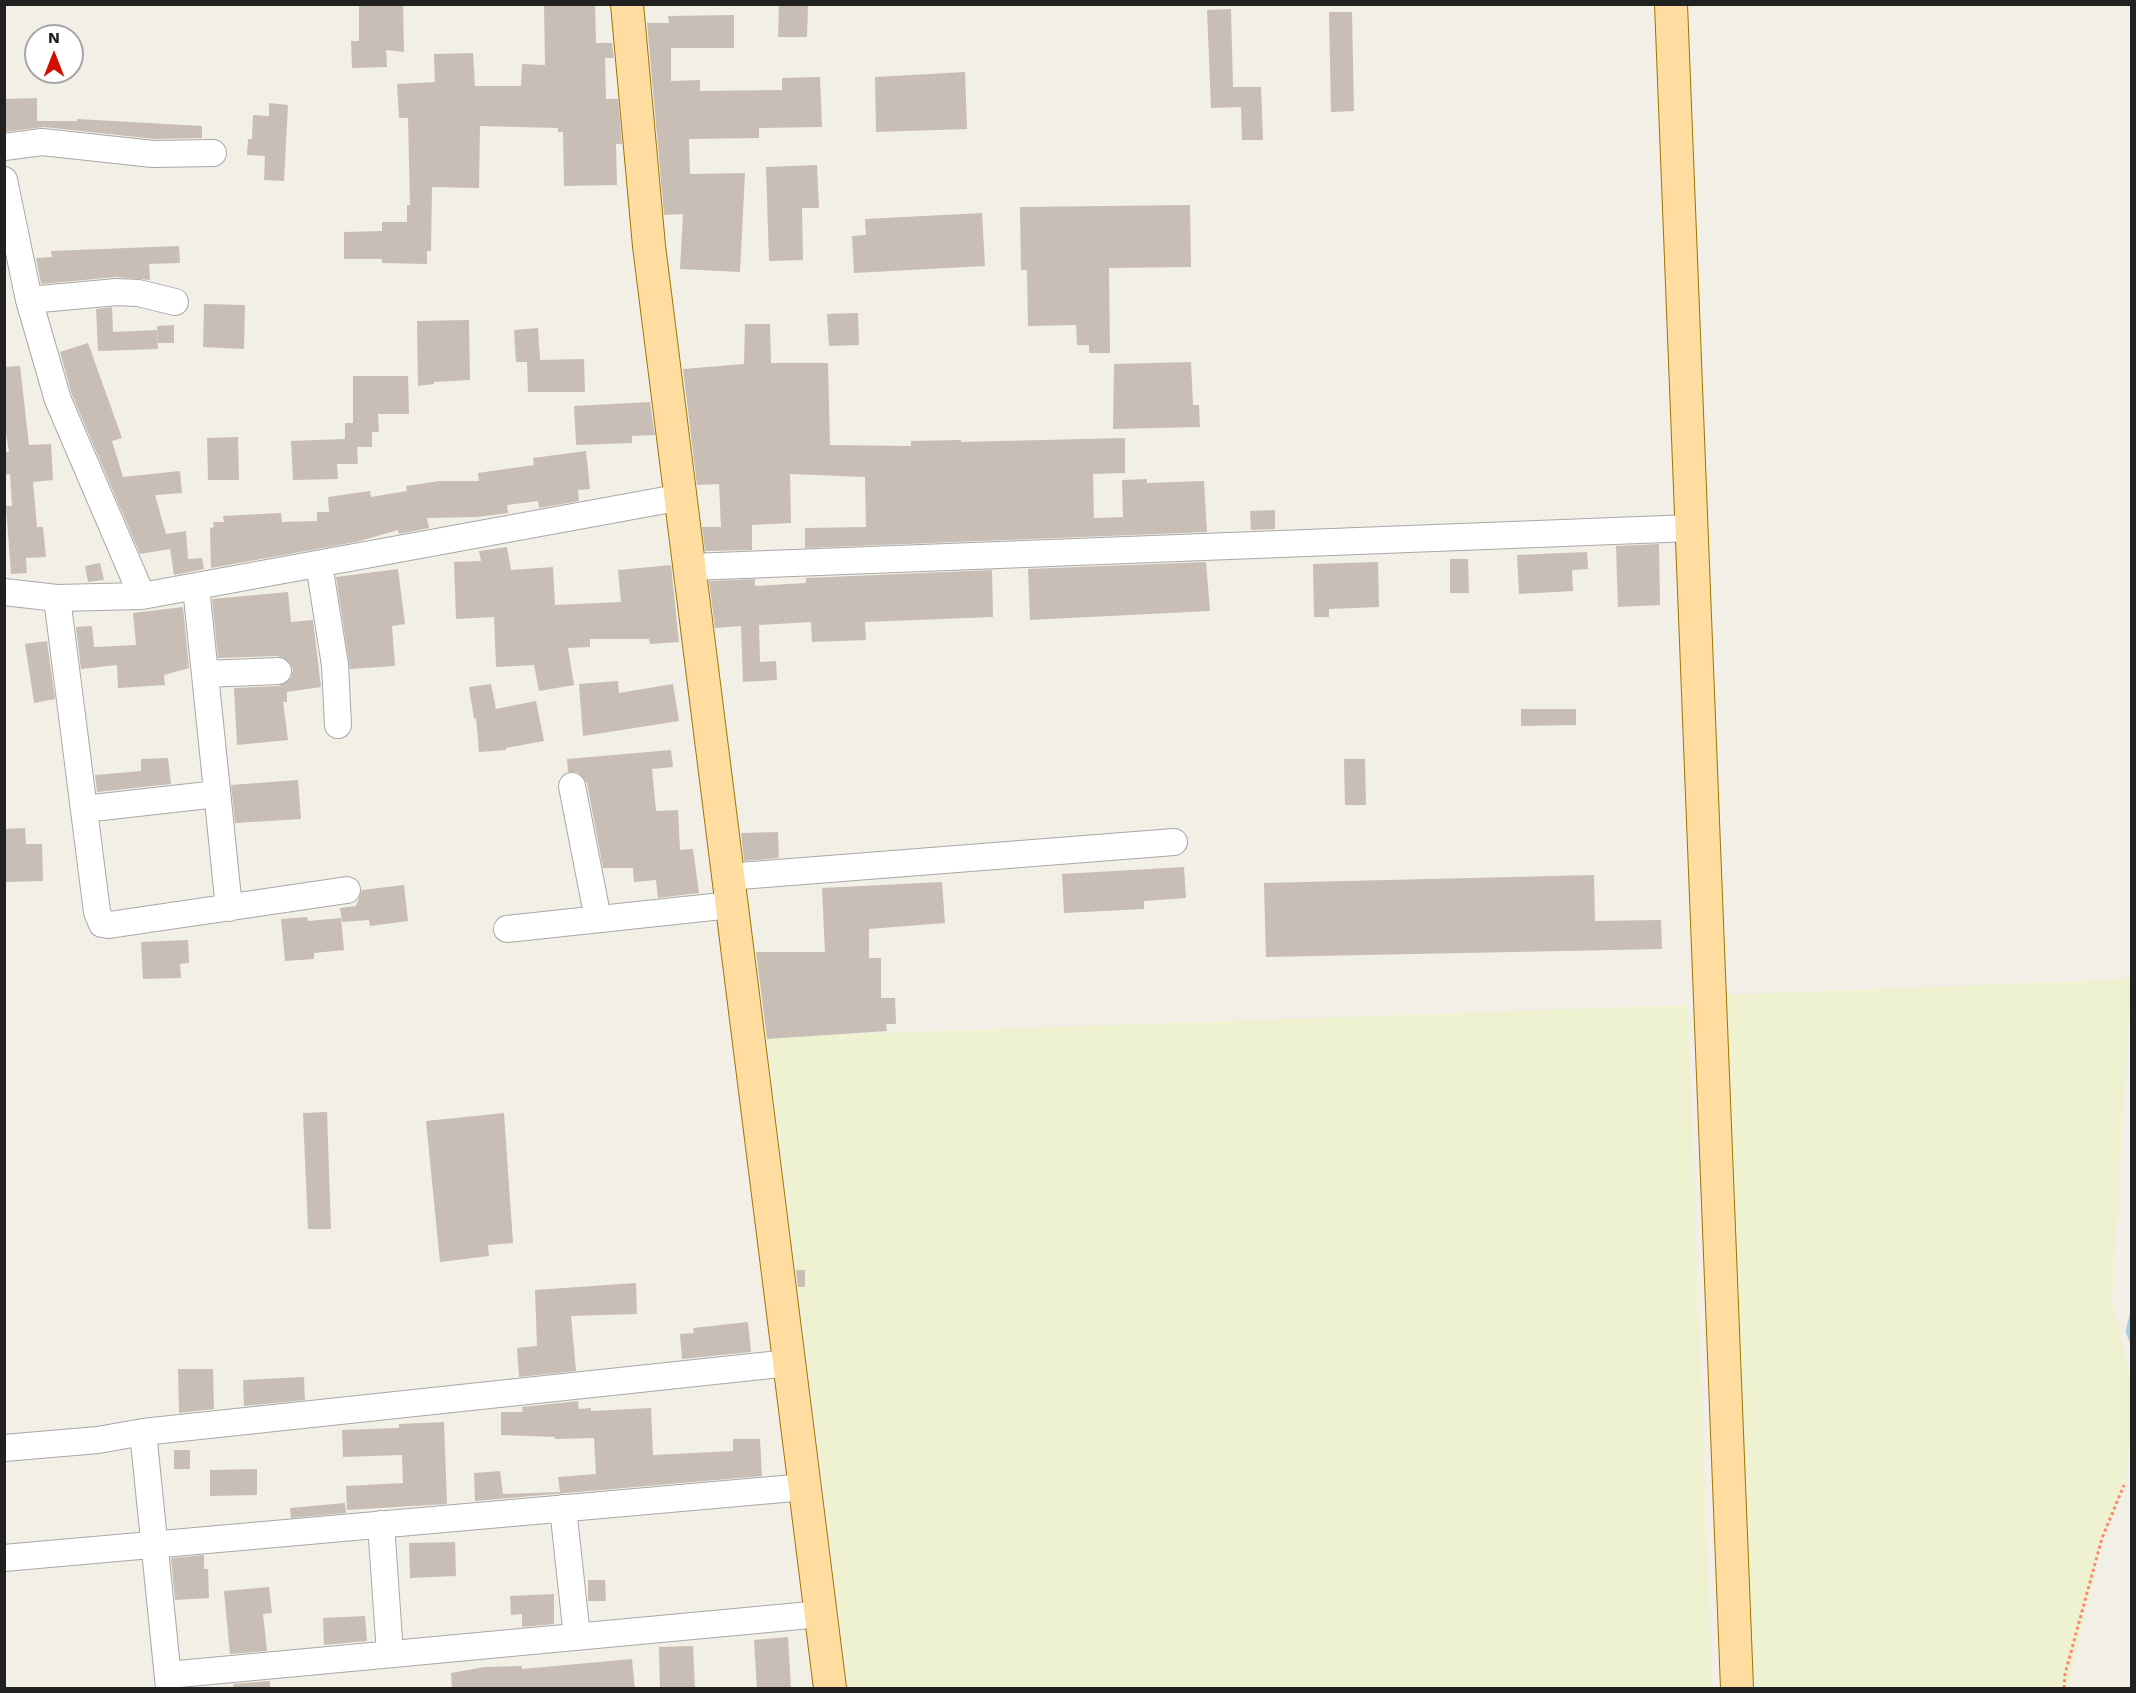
<!DOCTYPE html>
<html>
<head>
<meta charset="utf-8">
<style>
	body { margin:0 }
	#map { position:relative; width:2136px; height:1693px; overflow:hidden; background:#f2efe7; font-family:"Work Sans",sans-serif }
	canvas { display:block }
	.frame { position:absolute; inset:0; border:6px solid #212121; pointer-events:none }
	.north { position:absolute; left:24px; top:24px; width:60px; height:60px; box-sizing:border-box; background:#fff; border:2px solid #a6a6a6; border-radius:50%; rotate:0deg; font-size:16px; font-weight:700; line-height:24px; text-align:center; color:#212121 }
	.north::after { content:''; display:block; margin:auto; width:21px; height:27px; background:#d20e00; clip-path:polygon(50% 0,100% 100%,50% 72%,0 100%) }
</style>
</head>
<body>
<div id="map">
<canvas width="2136" height="1693"></canvas>
<div class="frame"></div>
<div class="north">N</div>
</div>
<script>
const ctx = document.querySelector('canvas').getContext('2d');
ctx.lineJoin = 'round';
function paint(path, color) { ctx.fillStyle = color; ctx.fill(path, 'evenodd'); }
const toPath = rows => new Path2D(rows.map(r => 'M' + r).join(''));
function trace(path, color, width, dash) { ctx.strokeStyle = color; ctx.lineWidth = width; ctx.lineCap = dash ? 'butt' : 'round'; ctx.setLineDash(dash || []); ctx.stroke(path); }
paint(toPath([
	[2131,979,2112,1301,2131,1383,2131,1431,2124,1485,2102,1538,2068,1688,1751,1688,1723,995],
	[1688,1005,1712,1688,849,1688,767,1037]
]), '#eef2d1');
trace(toPath([
	[2132,1315,2128,1331,2132,1341]
]), '#a4d1e4', 5);
paint(toPath([
	[359,4,403,4,404,52,386,50,387,67,352,68,351,41,359,41],
	[544,4,595,4,596,43,612,43,614,58,605,58,606,99,618,99,622,144,616,144,617,185,564,186,563,132,558,132,558,128,480,126,479,188,432,187,431,251,427,251,427,264,382,263,382,259,344,259,344,232,382,231,382,222,407,222,407,205,410,205,408,118,399,118,397,84,435,82,434,54,473,53,475,86,521,86,522,64,545,65],
	[779,4,808,4,807,37,778,37],
	[1231,9,1233,87,1261,87,1263,140,1242,140,1241,107,1211,108,1207,10],
	[1329,12,1352,12,1354,111,1331,112],
	[734,15,734,48,671,48,671,81,700,80,700,91,782,90,782,78,820,77,822,127,759,128,759,138,689,139,690,174,745,173,740,272,680,269,683,214,664,215,647,23,669,23,668,16],
	[965,72,967,129,876,132,875,77],
	[37,98,37,121,77,121,77,119,202,126,202,138,154,139,44,127,4,132,4,99],
	[269,103,288,105,284,181,264,180,265,156,247,155,248,139,252,139,253,115,269,116],
	[817,165,819,208,802,208,803,260,769,261,766,167],
	[1190,205,1191,267,1109,268,1110,353,1089,353,1089,345,1077,345,1076,325,1028,326,1027,270,1021,270,1020,207],
	[982,213,985,266,854,273,852,236,866,235,865,219],
	[179,246,180,263,149,264,150,280,116,277,41,284,36,258,52,257,51,251],
	[204,304,245,305,244,349,203,347],
	[112,307,113,332,157,330,158,349,98,351,96,309],
	[858,313,859,345,829,346,827,314],
	[469,320,470,380,434,382,434,384,418,386,417,321],
	[745,324,770,324,771,363,828,363,830,445,911,446,911,441,961,440,961,442,1125,438,1125,473,1093,474,1094,518,1123,517,1122,480,1147,479,1147,483,1204,481,1207,532,805,548,805,528,866,527,865,477,790,474,791,523,752,525,752,550,705,551,702,527,721,527,719,484,697,485,683,369,744,364],
	[174,325,174,343,158,343,157,326],
	[538,328,540,360,584,359,585,392,528,392,527,362,516,362,514,330],
	[88,343,122,438,112,441,123,477,180,471,182,493,155,495,166,534,186,531,188,559,202,558,204,569,174,575,170,549,140,554,72,395,60,352],
	[1191,362,1193,405,1199,405,1200,427,1113,429,1114,364],
	[20,366,29,445,51,444,53,480,33,482,37,527,43,527,46,557,26,558,27,573,11,574,6,506,12,506,10,474,4,475,4,452,9,452,4,421,4,367],
	[353,376,408,376,409,414,378,414,379,432,372,432,372,447,357,447,358,464,337,464,338,479,293,480,291,441,345,439,345,423,353,423],
	[650,402,655,435,632,436,632,443,576,445,574,406],
	[238,437,239,480,208,480,207,438],
	[586,451,590,489,578,490,579,501,539,508,538,501,507,505,508,513,477,517,427,518,429,528,399,534,398,530,356,542,211,568,210,528,214,527,213,522,224,522,223,516,281,513,282,522,317,521,317,512,329,512,328,497,370,491,371,497,407,491,406,486,439,481,479,481,478,473,534,465,533,458],
	[1275,510,1275,529,1251,530,1250,511],
	[1659,544,1660,605,1618,607,1616,546],
	[507,547,511,570,553,567,555,605,621,602,618,570,671,565,679,642,650,644,649,639,590,639,590,647,568,648,574,685,539,691,534,665,496,667,494,617,456,619,454,562,481,561,479,551],
	[1587,552,1588,569,1572,570,1573,591,1519,594,1517,555],
	[1450,559,1468,559,1469,593,1450,593],
	[1206,562,1210,611,1030,620,1028,569],
	[1378,562,1379,607,1329,609,1329,617,1314,617,1313,564],
	[100,563,104,580,88,582,85,566],
	[398,569,405,624,392,626,395,666,350,669,336,577],
	[992,570,993,617,865,622,866,640,812,642,811,622,759,625,760,662,776,661,777,680,743,682,741,626,715,628,709,581,755,579,755,586,806,583,806,578],
	[288,592,291,622,313,620,321,687,287,692,287,702,283,702,288,740,237,745,234,688,279,686,291,678,293,670,290,663,278,656,218,658,212,599],
	[183,607,189,668,164,675,165,685,118,688,117,665,81,669,76,627,92,626,94,647,136,645,133,613],
	[47,641,55,699,34,703,25,644],
	[618,681,619,693,673,684,679,721,583,736,579,684],
	[491,684,496,709,536,701,544,741,506,748,506,750,479,752,476,718,474,719,469,687],
	[1521,709,1576,709,1576,725,1521,726],
	[671,750,673,767,652,769,656,811,678,810,680,850,693,849,699,893,658,898,656,880,634,882,633,868,603,868,587,783,577,772,568,772,567,759],
	[168,758,171,784,97,792,95,775,141,771,141,759],
	[1344,759,1365,759,1366,805,1345,805],
	[298,780,301,819,235,823,231,785],
	[25,828,26,844,42,844,43,881,4,882,4,829],
	[778,832,779,858,744,861,741,833],
	[1184,867,1186,898,1144,901,1144,909,1064,913,1062,874],
	[1594,875,1595,921,1661,920,1662,949,1266,957,1264,883],
	[942,882,945,923,869,929,869,958,881,958,881,998,895,998,896,1024,886,1024,887,1031,767,1039,756,952,825,952,822,888],
	[404,885,408,921,370,926,369,920,342,922,340,908,356,906,362,890],
	[307,917,308,921,341,918,344,950,314,953,314,959,285,961,281,919],
	[188,940,189,963,180,964,181,978,143,979,141,942],
	[327,1112,331,1229,308,1229,303,1113],
	[504,1113,513,1243,488,1245,489,1256,440,1262,426,1121],
	[796,1270,805,1270,805,1287,798,1287],
	[636,1283,637,1314,571,1316,576,1371,519,1377,517,1348,537,1346,535,1290],
	[748,1322,751,1352,682,1359,680,1334,694,1333,693,1328],
	[178,1369,213,1369,214,1409,179,1413],
	[304,1377,305,1400,244,1406,243,1380],
	[578,1401,579,1409,591,1408,591,1411,651,1408,653,1455,733,1451,733,1439,760,1439,762,1476,475,1501,474,1473,500,1471,503,1494,560,1492,558,1477,596,1474,594,1438,555,1439,555,1437,501,1435,501,1412,523,1412,522,1407],
	[444,1422,447,1504,347,1510,346,1486,403,1483,402,1455,343,1457,342,1430,399,1428,399,1424],
	[174,1450,190,1450,190,1469,174,1469],
	[257,1469,257,1495,210,1496,210,1470],
	[345,1503,346,1513,291,1518,290,1508],
	[455,1542,456,1576,410,1578,409,1543],
	[204,1555,204,1569,208,1569,209,1598,175,1600,171,1558],
	[588,1580,605,1580,606,1601,588,1601],
	[269,1587,272,1613,263,1614,267,1651,230,1654,224,1591],
	[554,1594,554,1624,522,1627,522,1614,511,1615,510,1596],
	[365,1616,367,1641,324,1645,323,1618],
	[788,1637,791,1689,757,1689,754,1640],
	[693,1646,695,1689,660,1689,659,1647],
	[632,1659,635,1689,452,1689,451,1673,485,1667,522,1666,522,1669],
	[270,1681,270,1689,234,1689,233,1684]
]), '#c8beb6');
const minor = toPath([
	[4,147,42,142,153,154,213,153],
	[4,180,29,300,58,400,142,596],
	[29,300,117,292,138,293,175,302],
	[319,564,335,665,338,725],
	[691,567,1691,528],
	[196,587,229,908],
	[4,592,57,598,142,596,682,497],
	[57,598,97,912,102,924,109,925,347,890],
	[205,674,278,671],
	[572,786,598,919],
	[84,809,217,794],
	[727,877,1174,842],
	[507,929,731,905],
	[143,1432,169,1688],
	[4,1448,98,1440,143,1432,789,1363],
	[563,1508,577,1637],
	[381,1524,390,1654],
	[4,1558,805,1487],
	[168,1675,821,1614]
]);
const major = toPath([
	[627,4,649,246,830,1688],
	[1671,4,1737,1688]
]);
trace(minor, '#a8a8a8', 28);
trace(major, '#9e7500', 34);
trace(toPath([
	[2064,1688,2065,1674,2102,1538,2124,1485]
]), '#ff856b', 3, [3, 3]);
trace(minor, '#fff', 26);
trace(major, '#ffdc9f', 32);
</script>
</body>
</html>
